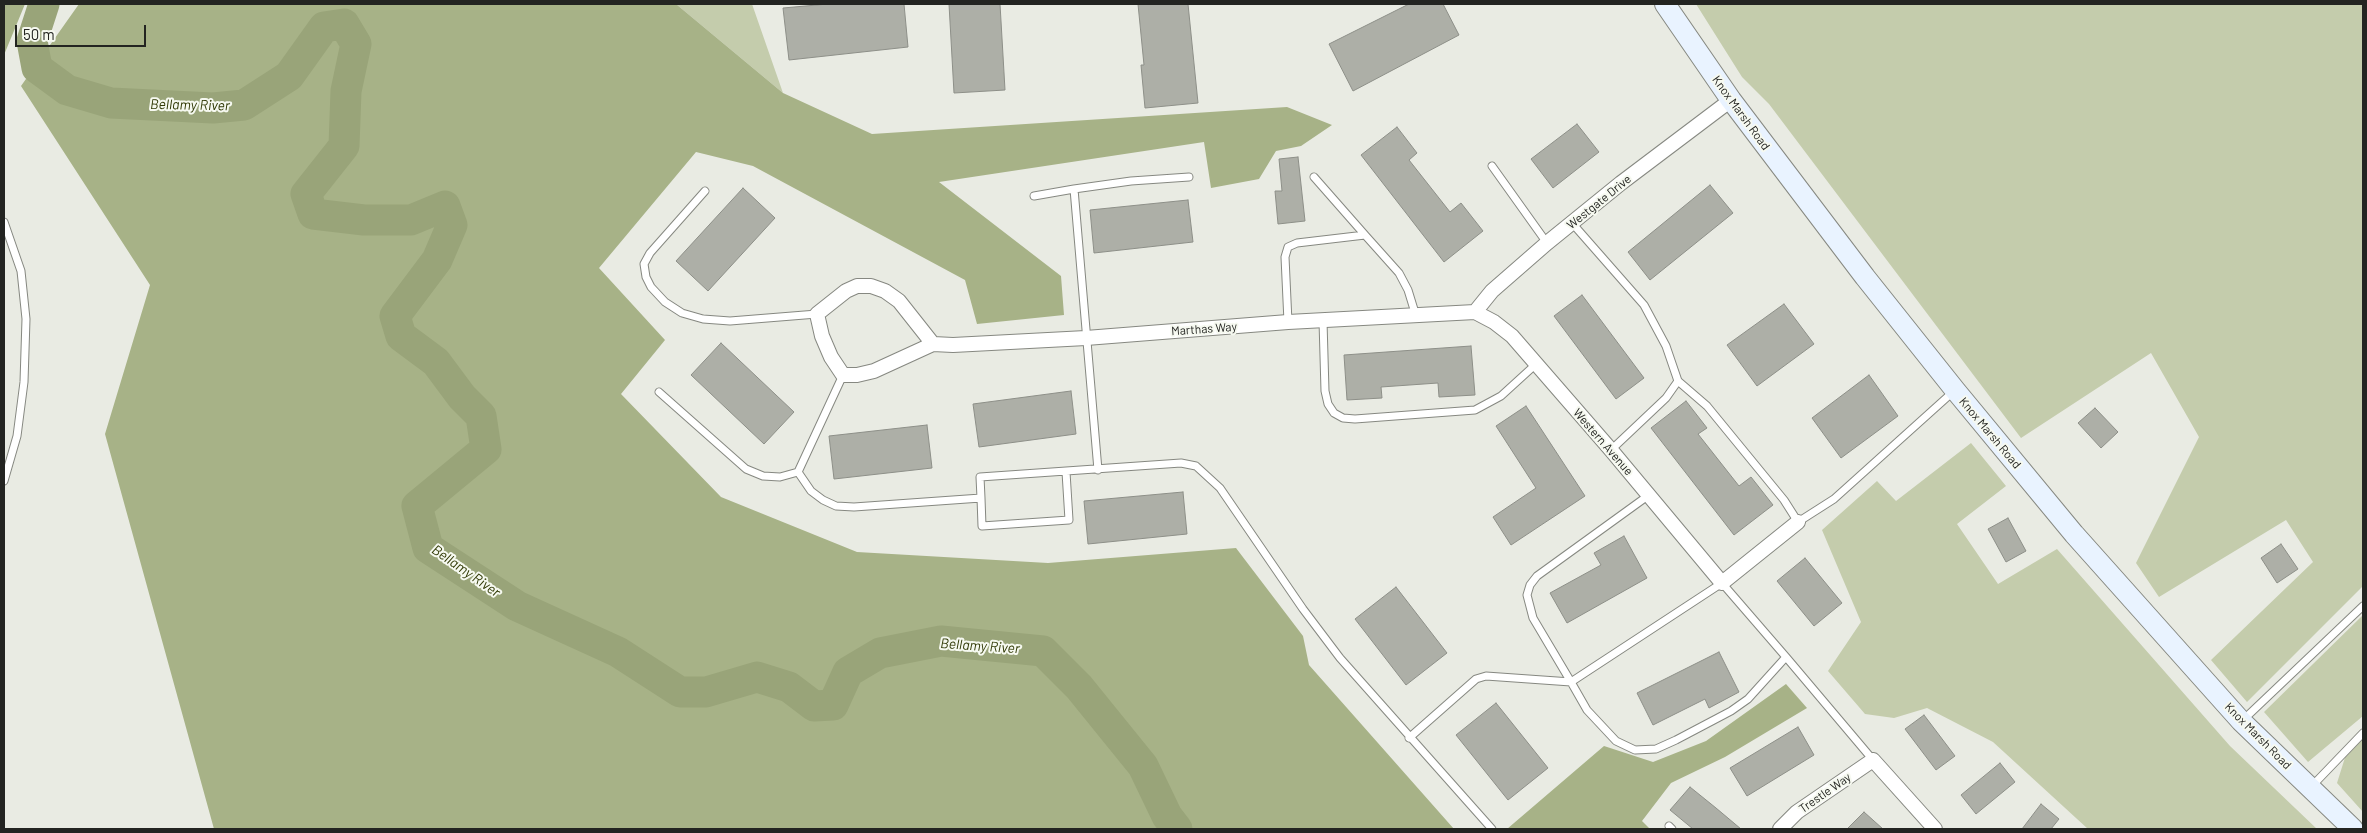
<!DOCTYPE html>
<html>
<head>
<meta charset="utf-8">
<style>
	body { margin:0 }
	#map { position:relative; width:2367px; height:833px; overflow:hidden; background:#e9ebe3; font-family:Barlow,sans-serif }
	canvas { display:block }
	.frame { position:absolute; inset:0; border:5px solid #232421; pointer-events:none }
	.scale { position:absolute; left:15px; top:25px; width:131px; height:22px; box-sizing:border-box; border:2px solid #232421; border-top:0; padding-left:6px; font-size:15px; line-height:18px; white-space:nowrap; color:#232421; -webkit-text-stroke:4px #f6f9f0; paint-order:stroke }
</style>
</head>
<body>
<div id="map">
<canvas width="2367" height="833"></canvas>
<div class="frame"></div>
<div class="scale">50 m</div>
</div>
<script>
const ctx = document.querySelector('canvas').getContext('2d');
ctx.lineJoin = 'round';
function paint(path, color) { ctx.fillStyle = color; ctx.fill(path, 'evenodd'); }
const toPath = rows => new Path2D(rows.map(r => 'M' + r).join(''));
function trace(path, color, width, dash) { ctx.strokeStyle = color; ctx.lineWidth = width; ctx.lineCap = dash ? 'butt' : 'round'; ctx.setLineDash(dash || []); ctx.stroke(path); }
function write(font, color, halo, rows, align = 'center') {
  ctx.font = font + ' Barlow,sans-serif'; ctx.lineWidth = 4; ctx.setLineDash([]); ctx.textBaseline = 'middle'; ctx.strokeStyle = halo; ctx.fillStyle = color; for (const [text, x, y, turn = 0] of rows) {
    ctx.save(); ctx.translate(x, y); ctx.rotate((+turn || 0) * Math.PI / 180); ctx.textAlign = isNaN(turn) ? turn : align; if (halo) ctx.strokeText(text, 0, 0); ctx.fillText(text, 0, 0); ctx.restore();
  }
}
paint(toPath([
	[676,4,752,4,783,93],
	[1696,4,2363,4,2363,586,2247,702,2211,660,2313,562,2286,520,2159,597,2136,563,2199,437,2151,353,2021,438,1769,104,1742,77],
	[1971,443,2006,486,1957,524,1998,584,2057,549,2230,746,2317,829,2088,829,1993,742,1927,708,1894,718,1865,714,1828,671,1861,622,1822,530,1877,481,1896,501],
	[2363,615,2363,716,2308,762,2264,712],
	[2363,737,2363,812,2337,783,2348,748]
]), '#c4ccac');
paint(toPath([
	[4,4,25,4,4,55],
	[79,4,676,4,783,93,872,134,1287,107,1332,125,1301,146,1276,151,1259,179,1211,188,1204,142,939,182,1061,276,1064,315,977,324,965,280,753,166,696,152,599,268,665,340,621,394,721,497,857,552,1048,563,1236,548,1303,636,1309,665,1454,829,214,829,105,434,150,285,21,86],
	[1786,684,1807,708,1725,757,1671,783,1642,821,1650,829,1507,829,1604,746,1653,762,1706,741]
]), '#a7b287');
trace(toPath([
	[44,4,32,41,37,68,67,90,111,103,213,108,244,105,289,76,324,27,344,24,356,44,346,91,344,146,306,194,313,214,364,220,411,220,445,206,452,225,437,260,395,316,401,336,436,362,462,397,481,416,486,449,417,506,428,548,517,606,618,652,680,692,706,692,757,677,789,687,814,706,833,705,848,672,880,653,941,641,1043,651,1079,687,1143,766,1167,816,1177,829]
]), '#99a479', 31);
const building = toPath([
	[828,4,904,4,908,47,789,60,783,8,828,4],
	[949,4,1000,4,1005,90,954,93,949,4],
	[1138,4,1188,4,1198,103,1145,108,1141,65,1144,65,1138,4],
	[1409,4,1443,4,1459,35,1353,91,1329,44,1409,4],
	[1577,124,1599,152,1553,188,1531,159,1577,124],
	[1397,127,1417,153,1409,160,1450,212,1461,203,1483,231,1444,262,1361,155,1397,127],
	[1298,157,1305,221,1278,224,1275,191,1282,191,1279,159,1298,157],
	[1710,185,1733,213,1650,280,1628,252,1710,185],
	[743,188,775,218,708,291,676,261,743,188],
	[1188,200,1193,242,1094,253,1090,210,1188,200],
	[1582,295,1644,378,1616,399,1554,316,1582,295],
	[1784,304,1814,344,1757,386,1727,345,1784,304],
	[721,343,794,412,764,444,691,375,721,343],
	[1471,346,1475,395,1439,397,1438,383,1381,387,1382,398,1347,400,1344,355,1471,346],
	[1869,375,1898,416,1841,458,1812,418,1869,375],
	[1071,391,1076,434,979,447,973,404,1071,391],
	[1686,401,1707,428,1698,434,1739,486,1751,477,1773,505,1734,535,1651,428,1686,401],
	[1526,406,1585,496,1511,545,1493,517,1536,488,1496,426,1526,406],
	[2095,408,2118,432,2101,448,2078,423,2095,408],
	[927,425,932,468,834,479,829,436,927,425],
	[1183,492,1187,534,1088,544,1084,501,1183,492],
	[2008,518,2026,551,2006,562,1988,529,2008,518],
	[1624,536,1647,578,1567,623,1550,593,1601,565,1594,553,1624,536],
	[2281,544,2298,569,2277,583,2261,558,2281,544],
	[1805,558,1842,603,1814,626,1777,581,1805,558],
	[1396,587,1447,653,1406,685,1355,619,1396,587],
	[1719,652,1739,692,1709,708,1705,699,1653,725,1637,693,1719,652],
	[1496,703,1548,768,1508,800,1456,735,1496,703],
	[1924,715,1955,756,1936,770,1905,729,1924,715],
	[1798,727,1814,755,1747,796,1730,768,1798,727],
	[2000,763,2015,782,1976,814,1961,795,2000,763],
	[1690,787,1716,808,1741,829,1693,829,1670,810,1690,787],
	[2041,804,2059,819,2051,829,2022,829,2041,804],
	[1864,812,1883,829,1847,829,1864,812]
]);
paint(building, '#adafa7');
trace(building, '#8d8f88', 1);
const service = toPath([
	[1492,166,1547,243],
	[1314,177,1365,235],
	[705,191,650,253,644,264,646,277,651,287,665,302,682,313,703,319,730,321,817,314],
	[1034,196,1074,189],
	[4,222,21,271,26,319,24,382,17,436,4,481],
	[1572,223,1644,305,1666,346,1678,381,1707,406,1784,500,1798,522,1834,499,1954,391],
	[1323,321,1325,391,1328,404,1334,413,1343,418,1355,419,1475,410,1501,396,1535,365],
	[1288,322,1285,257,1288,247,1297,243,1365,235,1399,273,1408,290,1416,316],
	[659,392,746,469,763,476,780,477,798,472,811,491,823,500,836,506,854,507,981,498,982,526,1069,520,1066,472],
	[1611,450,1666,398,1678,381],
	[1098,470,1074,189,1131,181,1189,177],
	[798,472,843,375],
	[981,498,980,477,1181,463,1196,466,1220,488,1303,609,1340,658,1492,829],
	[1786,657,1873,760],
	[2242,721,2363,606],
	[1409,738,1476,679,1486,676,1571,682,1722,583,1786,657,1748,699,1731,711,1676,740,1656,749,1635,750,1616,741,1587,710,1571,682,1533,618,1527,595,1530,585,1537,576,1649,495],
	[2312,786,2363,733],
	[1669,826,1672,829]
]);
const minor = toPath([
	[1475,312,1492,291,1547,243,1621,183,1731,100],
	[933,344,874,371,857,375,843,375,831,357,822,336,817,314,846,291,857,286,871,286,885,291,899,301,933,344,953,345,1086,338,1288,322,1475,312,1494,322,1512,336,1611,450,1722,583,1798,522],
	[1780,829,1797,812,1873,760,1935,829]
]);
const secondary = toPath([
	[1665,4,1731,100,1865,277,1955,390,2074,534,2241,721,2353,829]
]);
trace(service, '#868881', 9);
trace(minor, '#868881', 16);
trace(secondary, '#868881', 22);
trace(service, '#fff', 7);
trace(minor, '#fff', 14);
trace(secondary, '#e9f3ff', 20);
write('12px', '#232421', '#f6f9f0', [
	["Knox Marsh Road",1741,113,54],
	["Westgate Drive",1599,202,-39],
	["Marthas Way",1204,329,-4],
	["Knox Marsh Road",1990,433,50],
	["Western Avenue",1603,442,49],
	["Knox Marsh Road",2258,736,45],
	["Trestle Way",1825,793,-35]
]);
write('italic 14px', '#313a06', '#f6f9f0', [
	["Bellamy River",190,105,1],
	["Bellamy River",466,571,35],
	["Bellamy River",980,646,4]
]);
</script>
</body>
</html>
